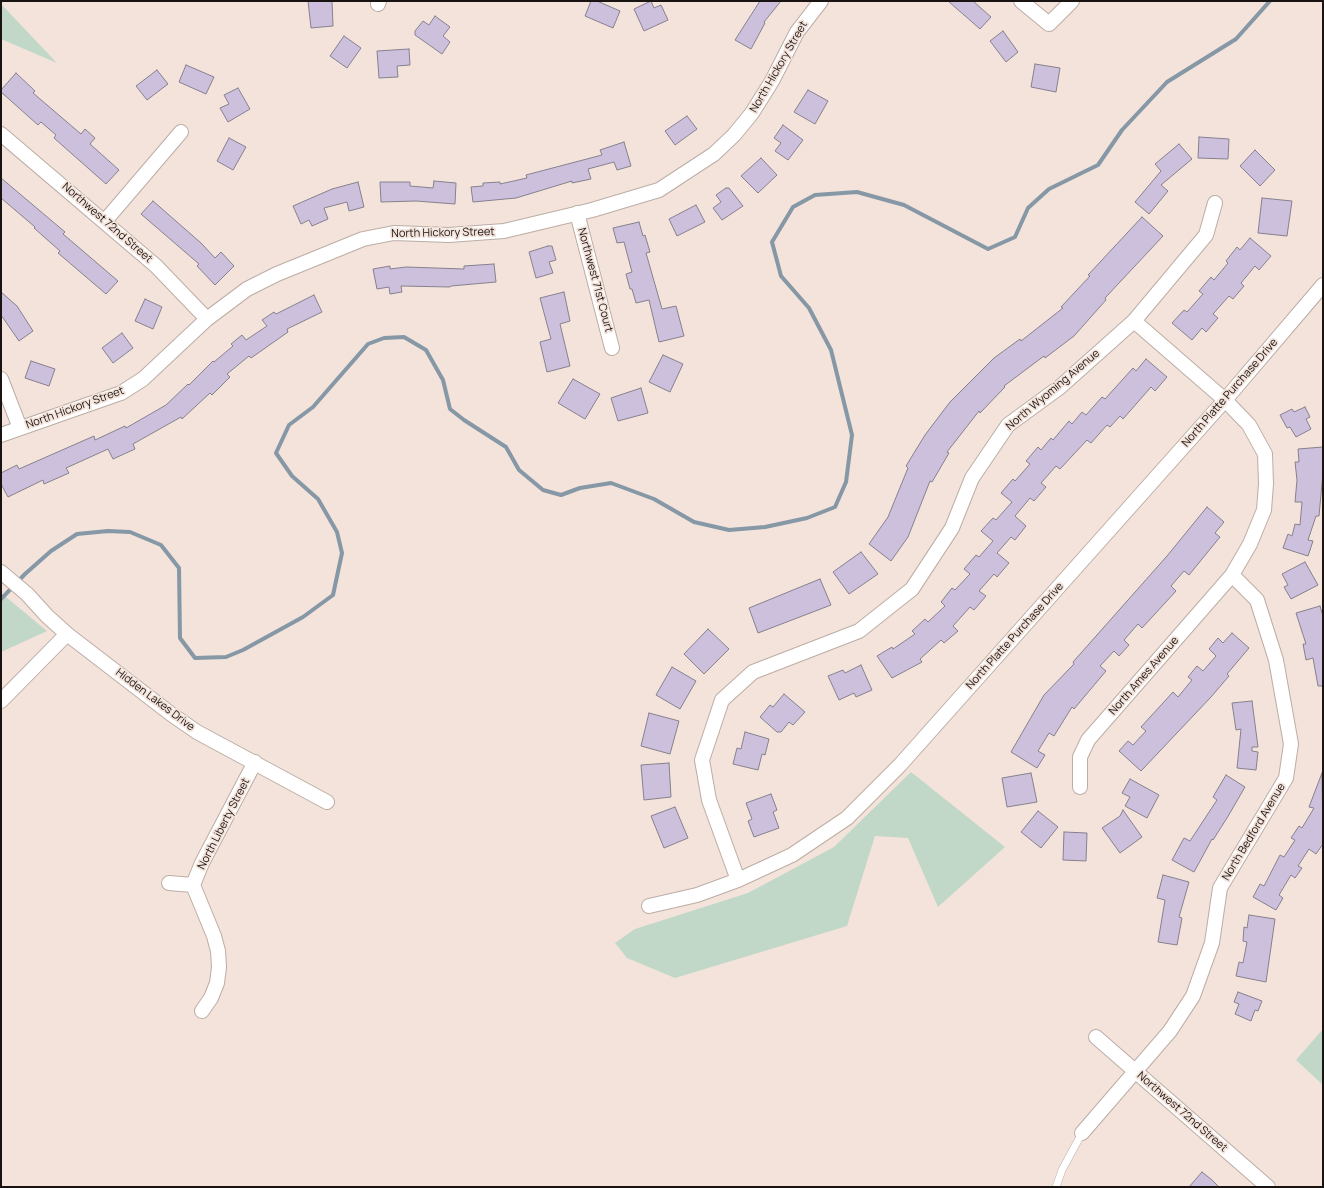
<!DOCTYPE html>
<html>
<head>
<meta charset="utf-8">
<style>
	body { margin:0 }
	#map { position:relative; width:1324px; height:1188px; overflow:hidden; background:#f3e3db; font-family:Manrope,sans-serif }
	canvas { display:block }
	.frame { position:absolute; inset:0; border:2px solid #191311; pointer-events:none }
</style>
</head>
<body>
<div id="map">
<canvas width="1324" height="1188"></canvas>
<div class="frame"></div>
</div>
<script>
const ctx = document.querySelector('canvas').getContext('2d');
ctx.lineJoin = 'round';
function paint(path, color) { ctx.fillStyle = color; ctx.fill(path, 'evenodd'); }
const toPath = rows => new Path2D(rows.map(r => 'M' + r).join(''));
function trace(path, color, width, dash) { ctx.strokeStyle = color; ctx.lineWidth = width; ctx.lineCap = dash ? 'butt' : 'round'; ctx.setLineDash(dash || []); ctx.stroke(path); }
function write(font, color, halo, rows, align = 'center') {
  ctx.font = font + ' Manrope,sans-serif'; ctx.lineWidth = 3.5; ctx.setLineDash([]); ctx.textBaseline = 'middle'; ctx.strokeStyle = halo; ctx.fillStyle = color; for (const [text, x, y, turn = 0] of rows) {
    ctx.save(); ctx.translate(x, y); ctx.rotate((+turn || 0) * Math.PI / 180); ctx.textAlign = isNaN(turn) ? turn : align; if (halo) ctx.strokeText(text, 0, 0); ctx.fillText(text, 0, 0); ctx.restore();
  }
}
paint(toPath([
	[1,4,57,63,1,39],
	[1,593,47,631,1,652],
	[911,772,1005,847,938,907,908,838,875,836,847,926,675,978,627,958,615,943,635,929,748,893,834,847],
	[1323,1029,1323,1085,1296,1060]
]), '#c1d8c8');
trace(toPath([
	[1,599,25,574,51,551,77,534,108,531,130,532,161,545,179,568,180,638,195,658,226,657,243,650,303,617,333,595,342,553,337,532,318,499,292,476,276,453,289,425,313,407,368,344,384,338,404,337,426,350,443,380,450,409,464,420,506,447,519,470,543,490,561,495,580,488,611,483,654,499,694,522,729,530,765,527,807,518,835,507,846,482,852,435,831,350,809,308,781,276,772,242,793,207,815,195,857,192,904,205,988,249,1015,237,1028,208,1049,189,1098,165,1122,130,1167,82,1236,39,1270,1]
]), '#8697a5', 4);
const building = toPath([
	[308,1,332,1,333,26,311,28,308,1],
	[591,1,597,1,620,11,613,28,585,16,591,1],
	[651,1,654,8,661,5,668,20,644,31,634,9,651,1],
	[760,1,781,1,764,22,765,23,751,49,735,40,760,1],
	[948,1,973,1,991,17,980,29,948,1],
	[435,16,450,27,443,36,450,42,442,54,415,35,415,31,423,21,429,25,435,16],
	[1003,31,1018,52,1006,62,990,41,1003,31],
	[344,36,361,48,347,68,330,56,344,36],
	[409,49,410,65,397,66,398,77,379,78,377,51,409,49],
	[1035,64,1060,68,1056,92,1031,87,1035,64],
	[186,65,214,77,206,94,179,82,186,65],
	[157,70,168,84,147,100,136,86,157,70],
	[16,73,35,91,33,93,81,134,85,129,95,138,90,144,119,170,106,184,54,138,56,135,41,122,38,125,1,92,1,90,16,73],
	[238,88,250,109,228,122,220,108,229,104,224,95,238,88],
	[808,90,828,101,815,124,794,112,808,90],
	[687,116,697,129,675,145,665,131,687,116],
	[783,125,803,140,788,160,775,151,781,143,774,138,783,125],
	[1199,137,1229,139,1228,159,1198,158,1199,137],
	[229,138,246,147,233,170,217,161,229,138],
	[624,142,631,166,617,170,614,162,588,169,591,179,572,183,572,181,516,198,473,202,471,187,483,186,483,183,500,182,500,184,527,178,526,175,602,155,600,150,624,142],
	[1179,144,1192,159,1161,185,1168,191,1149,214,1135,202,1161,171,1155,164,1179,144],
	[1255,150,1275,170,1260,186,1240,166,1255,150],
	[761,158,777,175,758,193,741,176,761,158],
	[1,178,65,232,63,234,118,281,106,294,58,253,60,251,34,228,35,227,1,198,1,178],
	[434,181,456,183,455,204,416,201,381,202,380,182,410,182,410,186,433,188,434,181],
	[358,182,364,207,349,211,347,202,324,208,328,219,312,226,309,220,301,224,293,206,332,189,358,182],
	[726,188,729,188,743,206,722,220,713,208,721,202,716,195,726,188],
	[1262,198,1292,201,1287,236,1258,233,1262,198],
	[153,201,201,243,215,258,221,252,234,266,215,285,197,266,199,264,141,214,153,201],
	[696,205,705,222,677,236,669,219,696,205],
	[1142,217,1163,236,1105,298,1106,300,1074,336,1045,358,1044,356,1004,386,1005,387,980,413,979,411,947,452,949,453,932,482,930,481,908,537,891,561,869,544,888,517,908,468,906,466,925,435,950,402,994,358,1020,339,1021,341,1063,308,1061,307,1090,276,1088,275,1142,217],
	[639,222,643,236,645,235,650,252,646,253,662,309,676,306,684,336,659,342,649,300,636,303,632,289,630,289,626,274,632,272,624,242,617,243,613,228,639,222],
	[1250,238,1271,256,1259,270,1255,266,1241,283,1244,286,1233,299,1229,296,1213,314,1218,318,1206,332,1202,328,1192,340,1172,323,1184,310,1187,312,1203,294,1199,291,1211,277,1214,280,1228,263,1226,261,1237,247,1240,250,1250,238],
	[548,246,552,246,556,260,549,262,553,273,536,278,529,252,548,246],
	[494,264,496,282,451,286,450,287,401,286,402,292,390,294,389,287,377,289,373,269,390,266,390,269,406,267,464,269,464,266,494,264],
	[1,292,17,306,33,331,19,341,1,315,1,292],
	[564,292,570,321,560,324,570,366,547,372,540,342,551,339,540,298,564,292],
	[314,295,322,312,287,329,288,332,251,358,249,356,227,374,230,377,212,395,210,393,182,419,181,417,133,444,135,449,113,459,108,449,66,468,69,473,44,484,43,480,8,497,1,484,1,473,17,465,19,469,94,436,95,440,125,426,126,428,166,405,188,384,189,385,213,361,214,362,233,346,231,344,242,335,246,340,267,326,262,320,274,312,276,314,314,295],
	[145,299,162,307,153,329,135,321,145,299],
	[122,333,133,348,113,363,102,348,122,333],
	[663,355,683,364,670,392,649,382,663,355],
	[1146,359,1167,377,1155,391,1151,387,1123,419,1120,416,1110,427,1107,425,1091,443,1087,440,1060,469,1056,466,1041,483,1046,487,1034,501,1030,498,1015,516,1026,526,1015,540,1011,537,997,553,1009,563,997,577,994,574,979,591,986,596,974,610,970,607,953,626,958,631,944,643,941,640,920,659,922,662,892,678,877,656,892,647,893,649,915,634,912,631,925,619,928,622,945,606,941,602,952,588,955,590,970,574,964,569,976,555,979,557,993,541,981,531,993,518,996,520,1012,502,1001,493,1013,479,1015,481,1030,464,1026,461,1038,447,1041,450,1051,438,1053,440,1069,421,1072,424,1082,412,1086,415,1102,397,1105,399,1133,368,1136,371,1146,359],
	[31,361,55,369,49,386,25,378,31,361],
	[573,379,600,394,585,419,558,403,573,379],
	[641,388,648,413,618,421,611,398,641,388],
	[1305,407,1310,417,1306,419,1311,429,1296,437,1290,427,1287,428,1280,415,1292,409,1294,412,1305,407],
	[1323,447,1323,473,1319,516,1316,516,1308,540,1313,541,1308,556,1283,548,1288,534,1292,536,1295,524,1300,525,1302,502,1295,502,1297,480,1295,462,1299,462,1298,449,1323,447],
	[1207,507,1224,522,1215,533,1220,537,1189,575,1184,571,1171,586,1176,591,1142,628,1138,624,1124,640,1129,645,1119,656,1114,651,1100,666,1106,671,1074,709,1072,707,1054,736,1049,733,1038,751,1045,755,1037,768,1011,752,1044,695,1074,664,1073,662,1167,556,1207,507],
	[861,552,878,574,849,594,833,572,861,552],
	[1305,562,1318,585,1291,599,1284,587,1288,585,1282,574,1305,562],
	[820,579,831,605,758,633,749,608,820,579],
	[1320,606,1323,616,1323,686,1318,686,1313,658,1306,660,1303,644,1306,644,1296,613,1320,606],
	[708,629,729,649,704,674,684,654,708,629],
	[1232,633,1249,648,1227,674,1229,676,1211,697,1141,771,1119,751,1128,741,1133,745,1146,731,1141,727,1173,692,1178,697,1192,680,1188,677,1197,666,1203,671,1216,656,1209,649,1218,638,1223,643,1232,633],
	[861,665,872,690,856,697,854,693,839,700,828,676,843,670,845,673,861,665],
	[672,667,696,681,680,709,656,695,672,667],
	[784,694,805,712,793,725,789,722,781,732,777,732,760,717,770,705,773,707,784,694],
	[1252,701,1258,747,1252,747,1252,751,1258,752,1256,770,1237,768,1241,729,1236,730,1232,703,1252,701],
	[649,713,679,721,670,754,641,746,649,713],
	[745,732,769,739,765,755,762,754,758,770,733,764,737,748,741,749,745,732],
	[669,763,671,797,644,800,641,765,669,763],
	[1031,773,1037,802,1007,807,1002,778,1031,773],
	[1322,773,1323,844,1316,854,1309,849,1298,866,1302,868,1295,878,1291,875,1279,895,1283,898,1276,910,1253,897,1260,884,1264,886,1280,855,1284,857,1295,840,1291,838,1299,826,1302,828,1314,808,1309,807,1322,773],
	[1226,775,1245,787,1227,818,1213,840,1212,839,1194,872,1172,860,1184,838,1190,841,1217,800,1213,797,1226,775],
	[1130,779,1159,795,1147,818,1125,806,1130,797,1122,793,1130,779],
	[771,794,777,810,773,812,779,828,754,837,748,821,752,819,746,803,771,794],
	[675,807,688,838,664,848,651,816,675,807],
	[1123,810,1142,837,1120,853,1102,828,1120,816,1123,810],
	[1038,811,1058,827,1041,848,1021,832,1038,811],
	[1064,832,1087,833,1086,861,1063,860,1064,832],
	[1163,875,1189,882,1179,917,1182,918,1177,945,1158,942,1165,900,1157,898,1163,875],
	[1249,915,1275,919,1266,982,1236,976,1239,962,1243,963,1247,942,1243,941,1244,927,1247,928,1249,915],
	[1238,992,1262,1001,1258,1011,1255,1010,1251,1021,1235,1014,1239,1004,1234,1002,1238,992],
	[1202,1172,1212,1180,1219,1187,1189,1187,1202,1172]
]);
paint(building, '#cdc0dd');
trace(building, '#86808d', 1);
const lane = toPath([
	[1056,1187,1062,1170,1082,1133]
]);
const street = toPath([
	[1021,1,1049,24,1072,1],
	[378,4,379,1],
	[1,134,156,266,207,319],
	[577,213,612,348],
	[105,221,181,132],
	[1,379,20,428],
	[1,435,121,393,143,379,207,319,247,289,277,274,363,239,394,233,449,235,504,231,592,210,659,190,714,154,734,135,752,113,772,81,797,32,821,1],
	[1,572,27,594,47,616,67,634,171,714,197,732,327,802],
	[1,701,67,634],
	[1080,787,1080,757,1088,740,1232,575,1250,544,1264,510,1266,484,1265,454,1249,425,1225,400,1134,321],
	[738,880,709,800,702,760,722,700,753,672,859,631,912,589,952,528,972,478,1008,425,1060,387,1134,321,1206,235,1215,203],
	[169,883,193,885],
	[649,906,697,895,738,880,792,855,847,818,900,765,1225,400,1323,285],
	[202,1011,211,998,217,983,219,967,218,951,214,936,193,885,202,863,255,762],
	[1096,1037,1268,1187],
	[1082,1133,1170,1031,1193,996,1212,943,1220,888,1286,778,1291,744,1276,660,1257,600,1232,575]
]);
trace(lane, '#bcada5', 8);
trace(street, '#bcada5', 16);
trace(lane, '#fff', 7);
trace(street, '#fff', 14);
write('11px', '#191311', '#f3e3db', [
	["North Hickory Street",779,67,-60],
	["Northwest 72nd Street",107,223,41],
	["North Hickory Street",443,233,-1],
	["Northwest 71st Court",595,280,75],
	["North Wyoming Avenue",1053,390,-40],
	["North Platte Purchase Drive",1230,393,-49],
	["North Hickory Street",75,408,-20],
	["North Platte Purchase Drive",1015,636,-48],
	["North Ames Avenue",1144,676,-49],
	["Hidden Lakes Drive",155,700,37],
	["North Liberty Street",224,824,-63],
	["North Bedford Avenue",1254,832,-59],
	["Northwest 72nd Street",1182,1112,41]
]);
</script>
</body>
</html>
